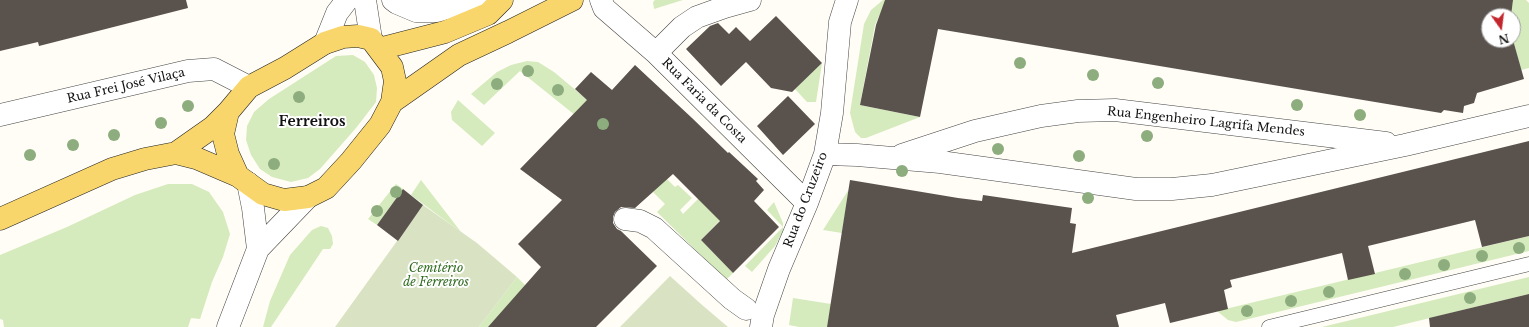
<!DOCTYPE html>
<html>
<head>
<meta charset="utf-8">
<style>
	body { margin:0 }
	#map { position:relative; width:1529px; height:327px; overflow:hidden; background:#fffdf5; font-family:"Libre Baskerville",serif }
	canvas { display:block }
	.north { position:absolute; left:1481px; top:8px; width:40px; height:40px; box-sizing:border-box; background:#fff; border:1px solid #a0a0a0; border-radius:50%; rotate:166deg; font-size:11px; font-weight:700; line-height:16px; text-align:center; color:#111 }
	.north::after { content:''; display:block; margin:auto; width:14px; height:18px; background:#c4262e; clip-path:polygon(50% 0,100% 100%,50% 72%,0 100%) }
</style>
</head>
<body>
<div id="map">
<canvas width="1529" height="327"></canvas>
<div class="north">N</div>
</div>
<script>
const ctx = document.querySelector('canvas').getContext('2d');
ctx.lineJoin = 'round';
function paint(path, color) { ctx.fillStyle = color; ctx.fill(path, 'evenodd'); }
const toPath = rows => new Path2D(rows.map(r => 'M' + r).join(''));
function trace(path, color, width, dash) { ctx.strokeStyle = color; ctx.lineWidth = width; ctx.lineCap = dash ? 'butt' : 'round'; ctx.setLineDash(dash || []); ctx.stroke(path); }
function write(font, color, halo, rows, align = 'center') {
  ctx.font = font + ' "Libre Baskerville",serif'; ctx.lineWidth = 4; ctx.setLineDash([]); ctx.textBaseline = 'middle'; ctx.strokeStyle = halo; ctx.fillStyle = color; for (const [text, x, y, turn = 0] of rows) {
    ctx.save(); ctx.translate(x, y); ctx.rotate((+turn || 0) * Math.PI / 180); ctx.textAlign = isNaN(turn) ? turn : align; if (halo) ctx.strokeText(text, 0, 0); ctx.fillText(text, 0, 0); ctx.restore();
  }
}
paint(toPath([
	[655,0,683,0,654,9,653,2],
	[883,0,890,0,879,16,875,25,860,105,920,117,866,138,861,138,855,132,850,113,864,24,871,10],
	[1513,0,1526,0,1529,3,1529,68,1521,70,1513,40,1513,16,1511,16],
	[353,55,365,62,374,75,377,88,376,102,356,128,320,169,308,178,291,182,272,177,260,169,251,155,246,140,247,126,254,112,269,99,336,56],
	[527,61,538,62,554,72,596,107,621,152,520,71,484,105,471,94,497,72,511,65],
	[822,63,816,102,807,102,795,89],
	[458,100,495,133,482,146,452,120,451,112],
	[666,178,675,187,678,185,692,198,680,210,683,214,704,193,725,215,701,240,733,273,726,280,657,212,665,204,653,192],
	[421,180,461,232,411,195],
	[168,184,192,184,209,192,223,212,230,234,223,257,212,282,200,319,191,318,188,327,4,327,3,320,0,319,0,255,67,227,135,195],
	[396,184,403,189,377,225,368,219],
	[849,189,842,233,823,230],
	[774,202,783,223,783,231,775,246,752,272,745,266,783,227,767,210],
	[321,226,328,228,332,236,333,244,330,249,323,249,271,327,263,327,270,301,290,255,312,230],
	[1529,236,1529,251,1236,322,1228,320,1217,311],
	[517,277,550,310,500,327,479,327],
	[1529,277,1529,294,1500,301,1393,327,1322,327],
	[793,298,831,304,827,327,799,327,789,325]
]), '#d5ebbd');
paint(toPath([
	[423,205,477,243,517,277,479,327,335,327],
	[670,276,701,304,728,327,620,327]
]), '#d9e3c4');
paint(toPath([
	[0,0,186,0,188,8,39,46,38,42,0,51],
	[885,0,1513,0,1511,16,1489,16,1489,40,1513,40,1524,79,1477,93,1474,103,1464,106,1463,113,1444,110,1441,113,938,29,920,117,860,105,876,25],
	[776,16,822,63,792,92,771,88,746,62,721,86,686,49,710,26,718,23,729,34,736,27,750,41],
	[635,65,692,118,728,153,729,152,758,179,756,181,764,190,754,201,779,227,733,273,701,240,720,221,673,174,635,208,621,207,615,212,613,217,613,223,617,229,621,231,657,266,596,327,488,327,541,267,518,244,562,200,520,169,587,100,575,89,591,72,612,90],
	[788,96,815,124,783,155,757,126],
	[1529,141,1529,236,1482,247,1475,220,1368,246,1375,274,1348,280,1342,253,1230,280,1232,287,1224,290,1228,309,1170,323,1165,303,1116,315,1119,327,827,327,850,180,958,198,982,201,983,195,1072,208,1070,223,1076,224,1072,253],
	[403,189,423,205,398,241,377,225],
	[1529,294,1529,327,1430,327,1429,318]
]), '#5a524d');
const service = toPath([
	[1269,327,1529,264]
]);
const pedestrian = toPath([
	[625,219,640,221,654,228,732,299,746,309]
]);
const minor = toPath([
	[365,0,371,39],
	[393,0,397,3,416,11,437,11,463,3,497,0],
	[601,0,604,8,656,53,807,203],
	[325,43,337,13,347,0],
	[656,53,682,27,697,17,725,7,750,0],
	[0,115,188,71,214,69,249,87],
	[825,154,857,155,940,162,1136,189,1172,189,1212,185,1405,145,1529,116],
	[902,155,975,131,1041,116,1078,111,1115,110,1386,143],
	[761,327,763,315,779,269,807,203,825,154,832,113,840,22,847,0]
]);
const tertiary = toPath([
	[248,183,253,208,258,249],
	[228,327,258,249,308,197]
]);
const primary = toPath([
	[379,49,445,32,488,14,502,0],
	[392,102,459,55,508,32,572,0],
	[228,112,223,134,228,154,238,176],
	[0,219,112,169,145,159,176,153,196,158,238,176,263,194,284,200,308,197,326,188,351,161,380,125,392,102,395,81,392,67,371,39,358,36,343,37,325,43,285,68,249,87,228,112,213,127,176,153]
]);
trace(service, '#444', 15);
trace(pedestrian, '#444', 23);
trace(minor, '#444', 23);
trace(tertiary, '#444', 23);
trace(primary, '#222', 23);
trace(service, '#fff', 14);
trace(pedestrian, '#fff', 22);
trace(minor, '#fff', 22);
trace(tertiary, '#fff', 22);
trace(primary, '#f9d66b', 22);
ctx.fillStyle = '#8dad7f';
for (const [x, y] of [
	[1020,63],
	[528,71],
	[1093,75],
	[1158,83],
	[497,84],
	[558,90],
	[299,97],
	[1297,105],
	[188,106],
	[1360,115],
	[161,123],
	[603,124],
	[114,135],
	[1147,136],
	[73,145],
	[998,149],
	[30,155],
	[1079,156],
	[274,164],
	[902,171],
	[396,192],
	[1088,198],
	[377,211],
	[1519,248],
	[1482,256],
	[1444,265],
	[1405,274],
	[1329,292],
	[1470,298],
	[1291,301],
	[1247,311]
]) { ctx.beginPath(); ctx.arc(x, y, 6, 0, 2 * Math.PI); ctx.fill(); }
write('12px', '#111', '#fff', [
	["Rua Frei José Vilaça",126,86,-13],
	["Rua Faria da Costa",704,101,45],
	["Rua Engenheiro Lagrifa Mendes",1206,122,6],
	["Rua do Cruzeiro",806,200,-69]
]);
write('italic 12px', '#2f6b1f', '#fff', [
	["Cemitério",436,269],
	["de Ferreiros",436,283]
]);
write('bold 14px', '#111', '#fff', [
	["Ferreiros",312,122]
]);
</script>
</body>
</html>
